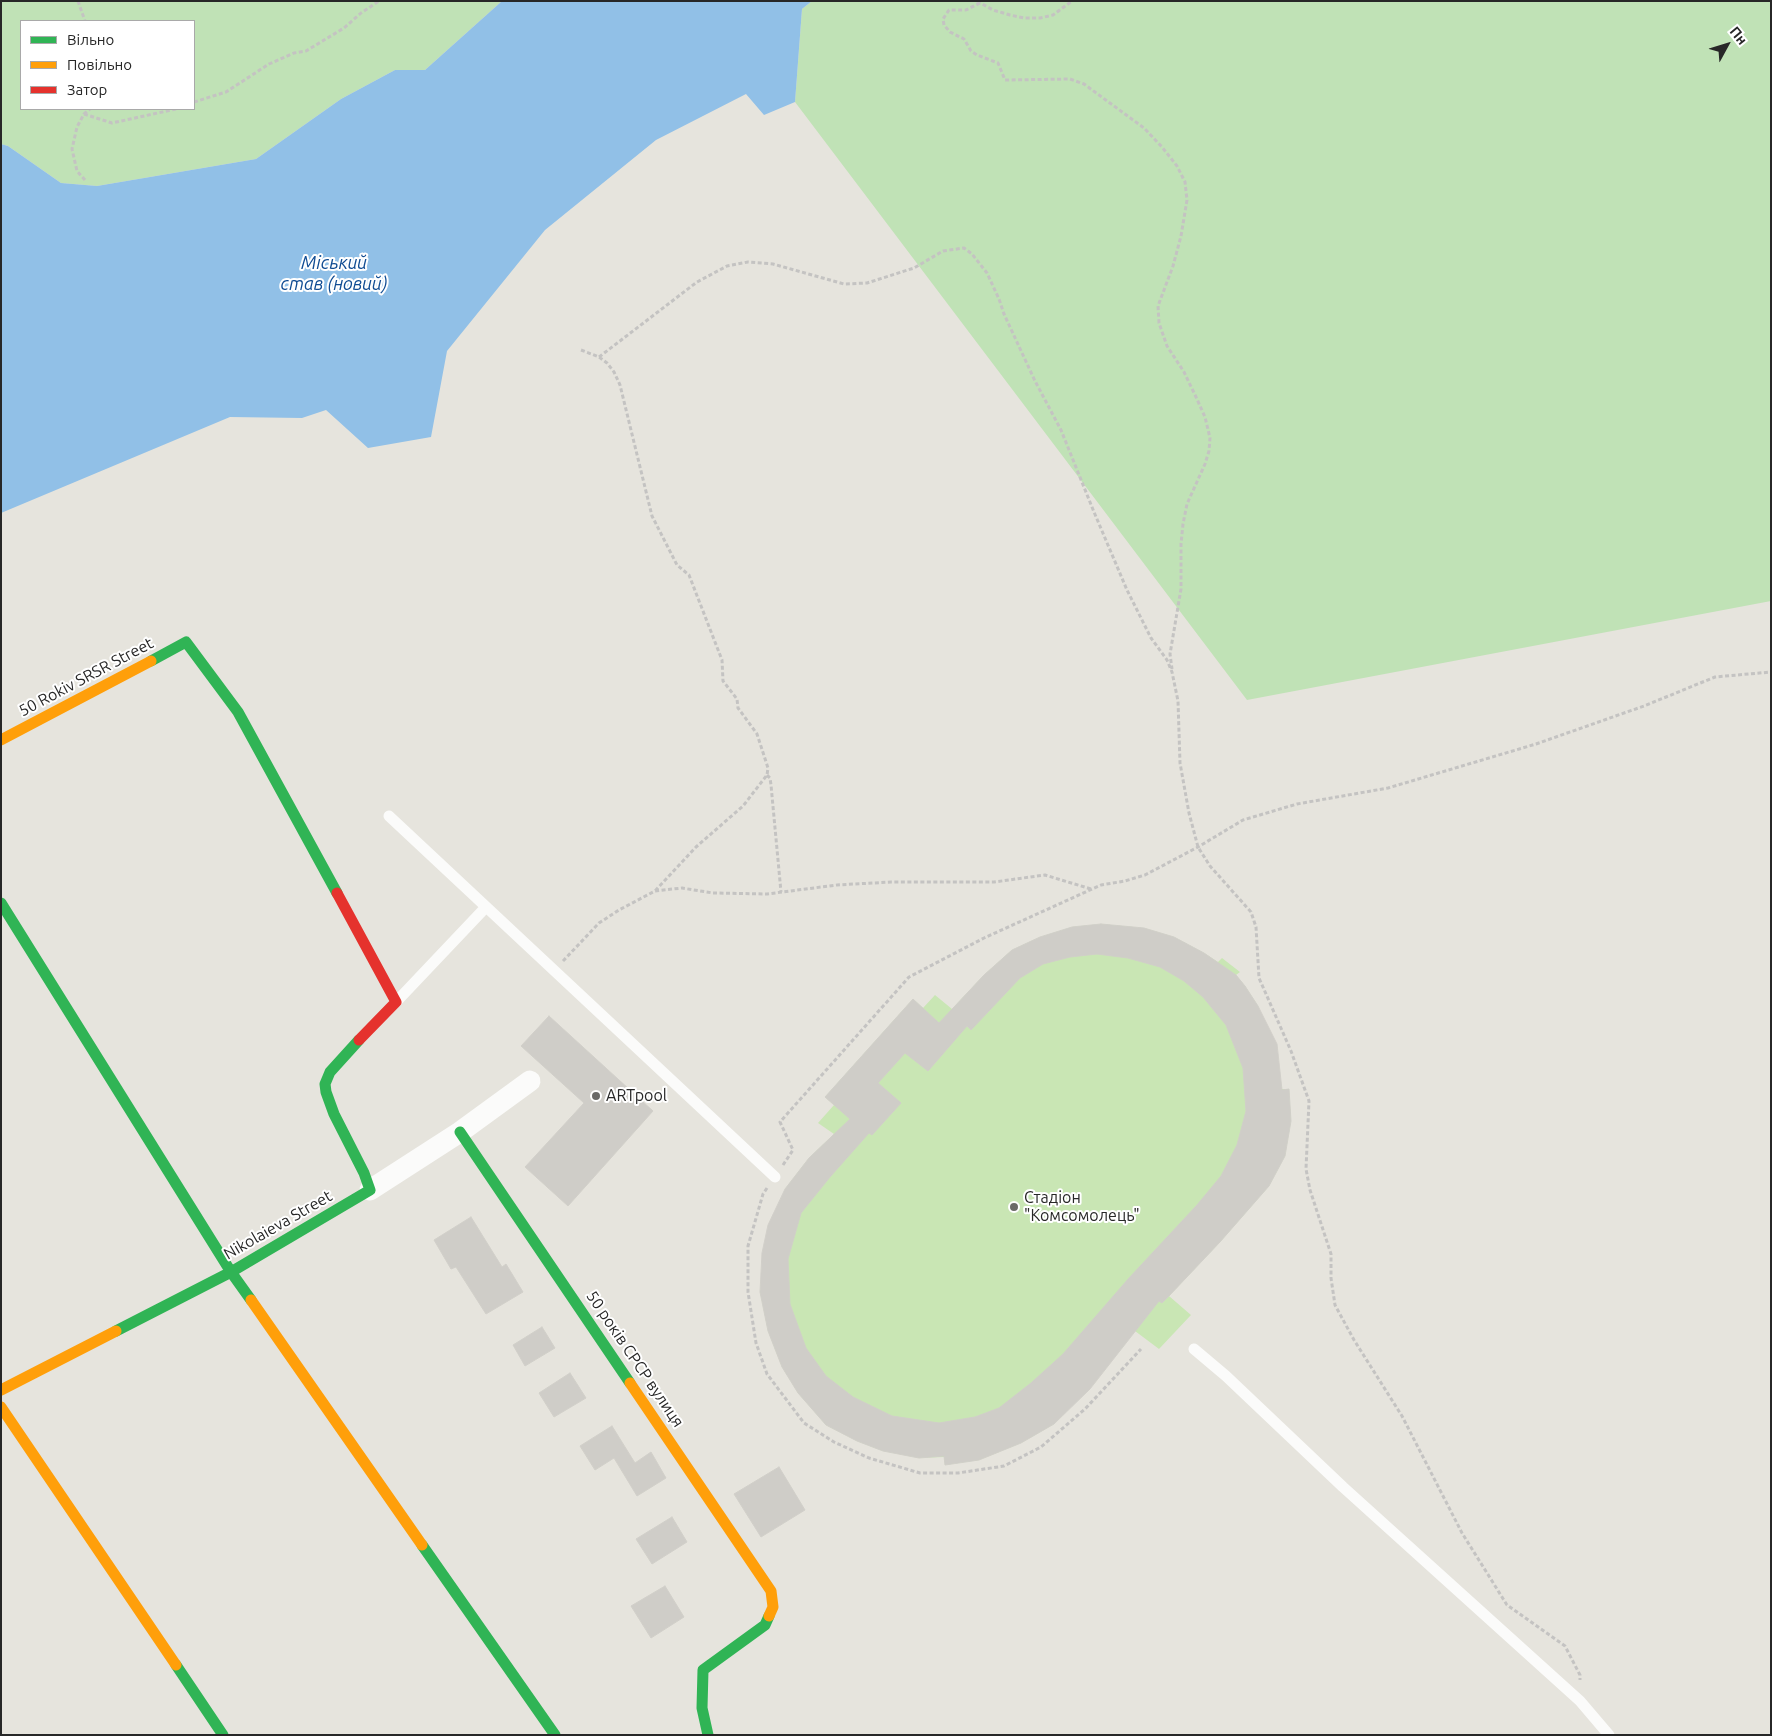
<!DOCTYPE html>
<html>
<head>
<meta charset="utf-8">
<style>
	body { margin:0 }
	#map { position:relative; width:1772px; height:1736px; overflow:hidden; background:#e6e4dd; font-family:Ubuntu,sans-serif }
	canvas { display:block }
	.frame { position:absolute; inset:0; border:2px solid #272727; pointer-events:none }
	.legend { position:absolute; left:20px; top:20px; width:175px; height:90px; box-sizing:border-box; background:#fff; border:1px solid #a9a9a9; margin:0; padding:6px 9px; list-style:none; font-size:15px; color:#272727 }
	.legend li { display:flex; align-items:center; gap:10px; height:25px }
	.legend b { width:25px; border:1px solid #a9a9a9 }
	.north { position:absolute; left:1702px; top:20px; width:50px; height:50px; -webkit-text-stroke:4px #fff; paint-order:stroke; rotate:51deg; font-size:14px; font-weight:700; line-height:20px; text-align:center; color:#272727 }
	.north::after { content:''; display:block; margin:auto; width:18px; height:22px; background:#272727; clip-path:polygon(50% 0,100% 100%,50% 72%,0 100%) }
</style>
</head>
<body>
<div id="map">
<canvas width="1772" height="1736"></canvas>
<div class="frame"></div>
<ul class="legend">
<li><b style="height:6px;background:#30b455"></b>Вільно</li>
<li><b style="height:6px;background:#ff9f0a"></b>Повільно</li>
<li><b style="height:6px;background:#e5322d"></b>Затор</li>
</ul>
<div class="north">Пн</div>
</div>
<script>
const ctx = document.querySelector('canvas').getContext('2d');
ctx.lineJoin = 'round';
function paint(path, color) { ctx.fillStyle = color; ctx.fill(path, 'evenodd'); }
const toPath = rows => new Path2D(rows.map(r => 'M' + r).join(''));
function trace(path, color, width, dash) { ctx.strokeStyle = color; ctx.lineWidth = width; ctx.lineCap = dash ? 'butt' : 'round'; ctx.setLineDash(dash || []); ctx.stroke(path); }
function write(font, color, halo, rows, align = 'center') {
  ctx.font = font + ' Ubuntu,sans-serif'; ctx.lineWidth = 4; ctx.setLineDash([]); ctx.textBaseline = 'middle'; ctx.strokeStyle = halo; ctx.fillStyle = color; for (const [text, x, y, turn = 0] of rows) {
    ctx.save(); ctx.translate(x, y); ctx.rotate((+turn || 0) * Math.PI / 180); ctx.textAlign = isNaN(turn) ? turn : align; if (halo) ctx.strokeText(text, 0, 0); ctx.fillText(text, 0, 0); ctx.restore();
  }
}
paint(toPath([
	[1,1,502,1,425,70,395,70,341,99,256,159,97,186,61,183,8,146,1,144],
	[21,21,194,21,194,109,21,109],
	[812,1,1771,1,1771,601,1247,700,795,102,802,9]
]), '#c0e2b6');
paint(toPath([
	[1101,924,1144,928,1174,937,1204,953,1218,962,1222,958,1240,972,1236,975,1245,986,1258,1006,1282,1089,1289,1089,1291,1121,1285,1156,1269,1186,1220,1242,1169,1296,1191,1315,1159,1349,1135,1331,1054,1424,1021,1443,979,1460,945,1465,944,1457,919,1458,883,1451,857,1441,826,1425,798,1393,782,1367,768,1331,760,1292,785,1189,809,1158,834,1134,818,1123,834,1105,825,1097,913,999,923,1008,935,995,952,1009,984,975,1012,950,1040,937,1072,927]
]), '#c9e6b4');
paint(toPath([
	[502,1,812,1,802,9,795,102,764,115,746,94,656,140,545,230,447,351,431,437,368,448,326,410,302,418,230,417,1,513,1,144,8,146,61,183,97,186,256,159,341,99,395,70,425,70]
]), '#91c0e7');
const building = toPath([
	[1101,924,1144,928,1174,937,1204,953,1236,975,1245,986,1258,1006,1277,1044,1282,1090,1289,1089,1291,1121,1285,1156,1269,1186,1220,1242,1169,1296,1162,1303,1159,1301,1090,1389,1054,1424,1021,1443,979,1460,945,1465,944,1456,919,1458,883,1451,857,1441,826,1425,798,1393,782,1367,768,1331,760,1292,762,1253,768,1225,785,1189,809,1158,850,1119,825,1097,913,999,939,1023,984,975,1012,950,1040,937,1072,927,1101,924],
	[1097,954,1128,958,1160,967,1184,981,1203,997,1226,1025,1243,1068,1246,1111,1237,1145,1221,1176,1197,1205,1129,1278,1063,1354,1031,1383,999,1408,975,1417,939,1423,892,1416,853,1397,826,1376,806,1348,790,1304,788,1259,801,1213,830,1177,869,1133,872,1135,901,1103,878,1083,905,1053,928,1071,967,1026,971,1030,1020,978,1043,964,1070,957,1097,954],
	[549,1016,653,1111,568,1206,525,1167,584,1103,521,1046,549,1016],
	[471,1217,502,1267,506,1264,523,1292,486,1314,456,1267,451,1269,434,1240,471,1217],
	[542,1327,555,1348,525,1366,513,1345,542,1327],
	[570,1373,586,1398,554,1417,539,1393,570,1373],
	[612,1426,635,1463,651,1452,666,1478,637,1496,614,1458,595,1470,580,1446,612,1426],
	[779,1467,805,1510,761,1537,734,1494,779,1467],
	[672,1517,687,1542,652,1564,636,1539,672,1517],
	[665,1586,684,1617,651,1638,631,1606,665,1586]
]);
paint(building, '#cfcdc8');
trace(building, '#d1cfc9', 1);
trace(toPath([
	[78,1,85,21],
	[977,1,993,10,1010,15,1024,18,1040,18,1053,15,1072,1],
	[980,3,966,10,949,10,943,19,944,25,950,32,964,39,971,51,977,55,998,63,1005,80,1070,79,1084,84,1144,128,1162,147,1177,166,1185,182,1187,200,1181,236,1173,266,1158,306,1159,323,1167,346,1184,372,1196,397,1205,417,1210,438,1209,451,1205,464,1187,504,1183,524,1181,544,1181,589,1170,654,1172,669],
	[194,102,226,92,269,64,294,53,306,51,344,28,361,13,379,1],
	[84,114,112,123,176,109],
	[85,180,77,171,72,149,77,127,84,114,90,109],
	[581,350,599,357,607,363,614,372,620,385,652,516,677,565,689,575,722,660,723,681,737,699,738,708,757,734,768,768,767,775,743,806,696,847,655,891],
	[599,357,697,282,727,266,748,262,773,264,844,284,867,283,914,268,943,251,964,248,972,254,987,273,999,299,1004,314,1035,381,1061,430,1094,512,1127,590,1151,638,1167,660,1172,672,1178,701,1180,763,1189,813,1198,847,1210,866,1251,912,1256,927,1259,978,1291,1051,1309,1101,1306,1169,1310,1190,1331,1254,1331,1278,1335,1305,1354,1340,1402,1416,1462,1533,1507,1605,1565,1646,1580,1675,1580,1680],
	[767,775,770,778,771,785,781,892],
	[563,961,599,923,619,910,655,891,682,888,713,893,767,894,837,885,891,882,994,882,1045,875,1091,889],
	[783,1165,793,1150,780,1122,909,977,984,938,1101,885,1125,881,1145,875,1198,847,1243,820,1297,804,1388,788,1536,744,1644,706,1715,677,1771,672],
	[767,1188,763,1194,748,1246,748,1292,756,1343,767,1374,804,1423,834,1442,869,1458,920,1473,958,1473,1004,1466,1041,1447,1085,1409,1141,1349]
]), '#c4c3c2', 3, [4, 2.5]);
trace(toPath([
	[389,816,775,1177],
	[396,1002,486,907],
	[1194,1349,1226,1376,1343,1487,1580,1701,1609,1735]
]), '#fbfbfa', 11);
trace(toPath([
	[370,1190,460,1132,530,1081]
]), '#fbfbfa', 21);
trace(toPath([
	[151,661,186,642,238,712,337,893],
	[1,903,231,1272,251,1300],
	[460,1132,630,1383],
	[116,1331,231,1272,370,1190,364,1173,334,1114,326,1092,325,1084,330,1072,359,1040],
	[422,1545,555,1735],
	[176,1665,223,1735],
	[708,1735,702,1708,703,1670,765,1625,769,1616]
]), '#30b455', 11);
trace(toPath([
	[1,740,151,661],
	[251,1300,422,1545],
	[630,1383,771,1591,773,1607,769,1616],
	[1,1390,116,1331],
	[1,1407,176,1665]
]), '#ff9f0a', 11);
trace(toPath([
	[337,893,396,1002,359,1040]
]), '#e5322d', 11);
for (const [x, y, r, color] of [
	[596,1096,5,"#6a6967"],
	[1014,1207,5,"#6a6967"]
]) { const dot = new Path2D(); dot.arc(x, y, r, 0, 2 * Math.PI); ctx.fillStyle = color; ctx.fill(dot); trace(dot, '#fff', 2); }
write('16px', '#272727', '#fff', [
	["50 Rokiv SRSR Street",86,677,-28],
	["Nikolaieva Street",278,1225,-30],
	["50 років СРСР вулиця",635,1359,56]
]);
write('16px', '#272727', '#fff', [
	["ARTpool",606,1096],
	["Стадіон",1024,1198],
	["\"Комсомолець\"",1024,1216]
], 'left');
write('italic 18px', '#104c93', '#fff', [
	["Міський",334,263],
	["став (новий)",334,284]
]);
</script>
</body>
</html>
